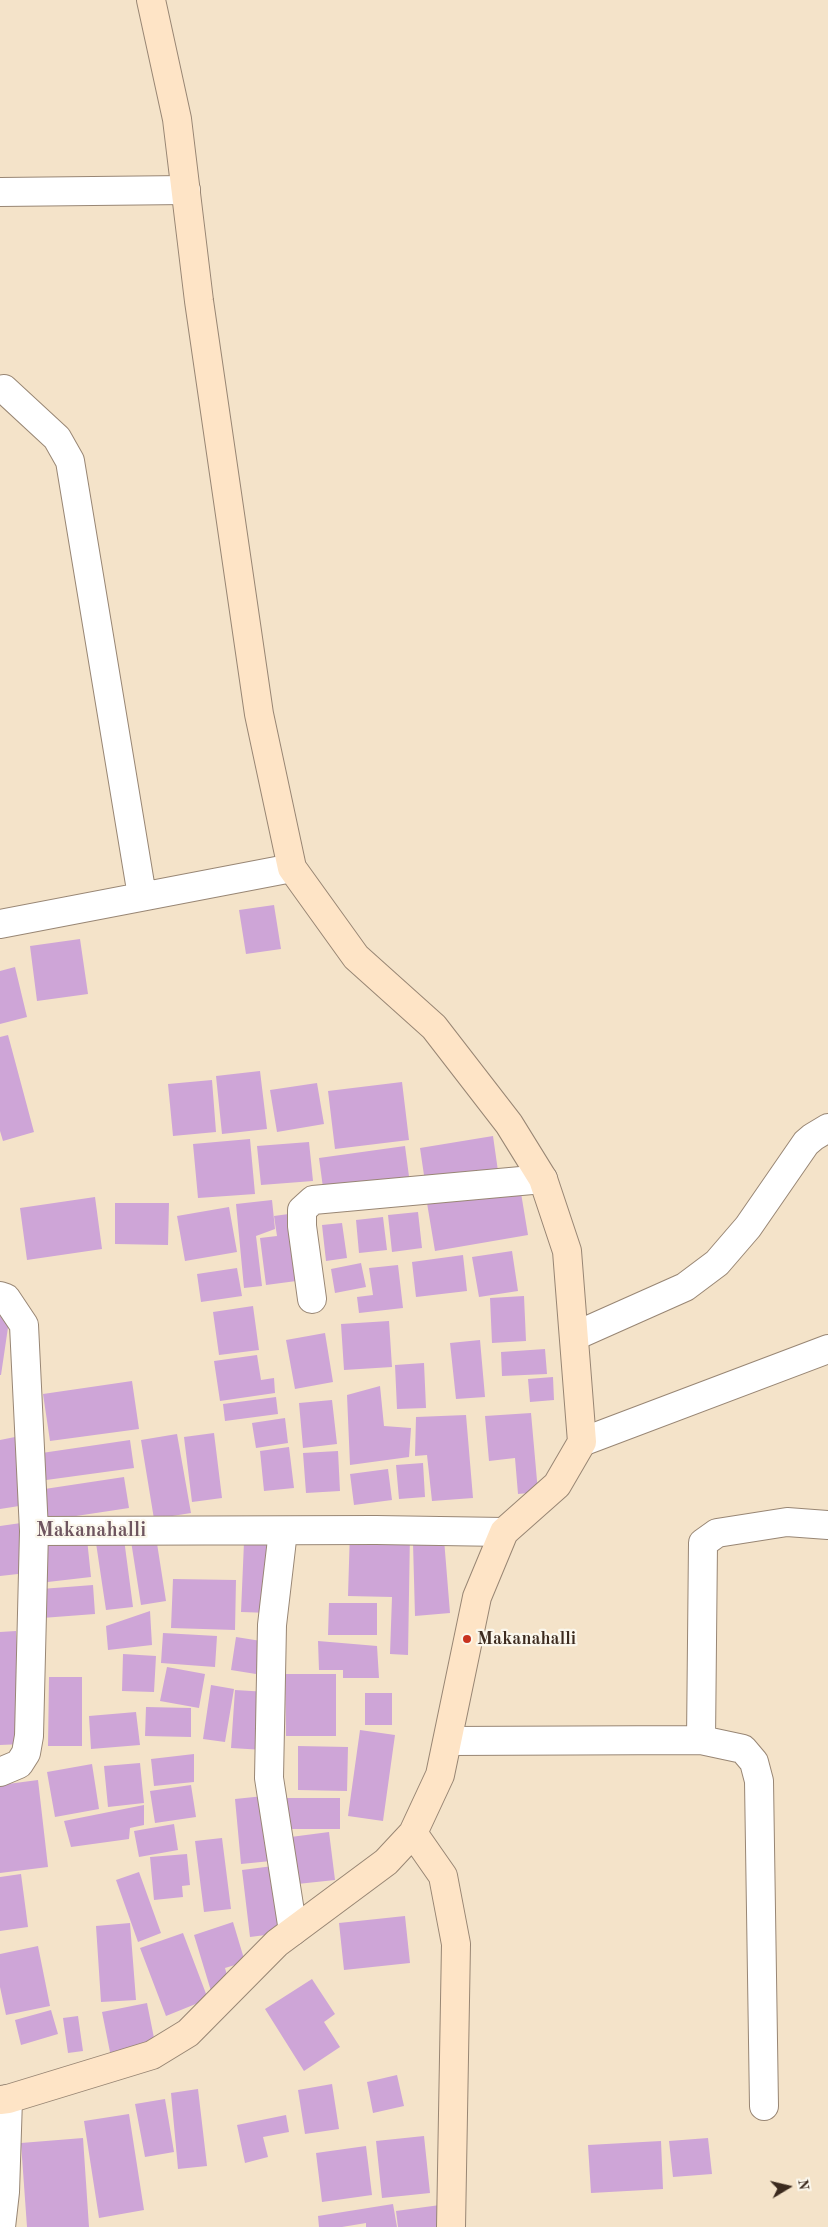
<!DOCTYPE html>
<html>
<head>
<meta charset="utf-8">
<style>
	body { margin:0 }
	#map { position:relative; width:828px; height:2227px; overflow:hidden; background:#f4e3c9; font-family:"Old Standard TT",serif }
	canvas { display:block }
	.north { position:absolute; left:763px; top:2162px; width:50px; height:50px; -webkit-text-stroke:4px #fbf7ec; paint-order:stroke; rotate:81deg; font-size:14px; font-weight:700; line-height:20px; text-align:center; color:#3b2a1e }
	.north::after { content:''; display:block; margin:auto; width:18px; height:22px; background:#3b2a1e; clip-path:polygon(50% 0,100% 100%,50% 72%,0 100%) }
</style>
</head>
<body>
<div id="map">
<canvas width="828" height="2227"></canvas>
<div class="north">N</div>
</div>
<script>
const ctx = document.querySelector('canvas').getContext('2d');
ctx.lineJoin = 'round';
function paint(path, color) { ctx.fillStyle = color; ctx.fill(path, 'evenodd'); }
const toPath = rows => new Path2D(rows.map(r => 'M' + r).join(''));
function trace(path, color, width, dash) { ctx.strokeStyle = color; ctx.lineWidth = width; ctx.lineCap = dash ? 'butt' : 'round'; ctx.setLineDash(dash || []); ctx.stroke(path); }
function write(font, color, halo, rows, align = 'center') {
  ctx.font = font + ' "Old Standard TT",serif'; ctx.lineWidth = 4.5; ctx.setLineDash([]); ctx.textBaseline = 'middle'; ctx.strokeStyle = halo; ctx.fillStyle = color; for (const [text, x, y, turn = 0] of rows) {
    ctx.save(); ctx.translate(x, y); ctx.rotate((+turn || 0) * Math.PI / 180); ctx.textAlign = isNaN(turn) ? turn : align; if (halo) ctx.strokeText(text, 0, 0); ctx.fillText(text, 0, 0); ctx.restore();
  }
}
paint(toPath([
	[274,905,281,949,246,954,239,910],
	[80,939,88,994,37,1001,30,946],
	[15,967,27,1017,0,1024,0,971],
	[8,1035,34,1132,3,1141,0,1131,0,1037],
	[260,1071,267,1129,222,1134,216,1076],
	[212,1080,216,1132,173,1136,168,1084],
	[402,1082,409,1140,335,1149,328,1091],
	[317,1083,324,1124,277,1132,270,1090],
	[493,1136,498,1171,425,1182,420,1148],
	[250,1139,255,1194,198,1198,193,1144],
	[309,1142,313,1181,261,1185,257,1146],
	[405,1146,410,1184,324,1195,319,1158],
	[520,1187,528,1235,435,1251,427,1203],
	[95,1197,102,1249,27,1260,20,1208],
	[272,1200,275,1229,256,1236,262,1286,244,1288,236,1204],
	[115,1203,169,1203,168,1245,115,1244],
	[229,1207,237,1252,185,1261,177,1216],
	[418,1212,422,1248,392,1252,388,1215],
	[296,1213,304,1280,266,1285,260,1238,277,1236,274,1216],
	[383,1217,387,1250,359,1253,356,1220],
	[342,1223,347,1258,326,1261,322,1225],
	[512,1251,518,1291,479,1297,472,1257],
	[463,1255,467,1291,416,1297,412,1262],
	[361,1263,366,1287,335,1293,331,1269],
	[398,1265,403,1308,359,1313,357,1297,373,1295,369,1268],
	[237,1268,242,1296,201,1302,197,1274],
	[524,1296,526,1341,492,1343,490,1298],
	[253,1306,259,1350,219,1355,213,1312],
	[0,1313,10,1314,1,1375,0,1375],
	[389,1321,392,1367,344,1370,341,1324],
	[325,1333,333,1382,295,1389,286,1340],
	[480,1340,485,1397,456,1399,450,1343],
	[545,1349,547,1374,502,1376,501,1352],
	[257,1355,261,1380,274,1378,275,1393,220,1401,214,1361],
	[424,1363,426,1408,397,1409,395,1365],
	[553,1377,554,1400,530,1402,528,1379],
	[132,1381,139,1429,50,1441,43,1394],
	[380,1386,384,1426,411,1428,409,1457,350,1465,347,1395],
	[276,1397,278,1414,225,1421,223,1404],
	[332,1400,337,1444,303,1448,299,1403],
	[531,1413,538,1492,518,1494,515,1458,489,1461,485,1416],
	[466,1415,473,1498,432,1501,427,1455,415,1456,416,1417],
	[285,1418,288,1443,256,1448,252,1423],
	[214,1433,222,1498,192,1502,184,1437],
	[177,1434,191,1513,154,1519,141,1440],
	[20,1436,32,1504,0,1509,0,1440],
	[130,1440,134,1468,39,1481,35,1454],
	[289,1447,294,1488,264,1491,260,1451],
	[338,1451,340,1491,306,1493,303,1453],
	[423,1463,425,1497,399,1499,396,1465],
	[388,1469,392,1500,354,1505,350,1474],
	[124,1477,129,1508,43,1521,38,1490],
	[21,1523,27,1573,0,1576,0,1526],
	[350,1530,410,1532,408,1655,390,1654,392,1597,348,1596],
	[156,1537,166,1601,141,1605,131,1541],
	[87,1539,91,1577,39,1583,35,1545],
	[124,1539,133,1607,106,1610,96,1543],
	[444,1539,450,1613,415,1616,413,1543],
	[244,1542,274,1544,271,1613,241,1612],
	[173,1579,236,1580,235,1630,171,1628],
	[93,1585,95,1614,42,1618,41,1589],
	[329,1603,377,1603,377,1635,328,1635],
	[150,1611,152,1645,108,1650,106,1626],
	[16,1631,23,1744,0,1745,0,1632],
	[163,1633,217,1636,215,1667,161,1663],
	[236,1637,261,1641,256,1674,231,1670],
	[318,1641,377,1646,379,1678,343,1678,343,1670,319,1670],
	[123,1654,156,1656,154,1692,122,1691],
	[167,1667,205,1674,199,1708,160,1701],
	[285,1674,336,1674,336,1736,286,1736],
	[49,1677,82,1677,82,1746,48,1746],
	[211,1685,234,1689,225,1742,203,1739],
	[235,1690,268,1692,264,1750,231,1748],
	[365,1693,392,1693,392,1725,365,1725],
	[146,1707,191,1708,191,1737,145,1736],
	[136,1712,140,1745,91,1749,89,1716],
	[360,1730,395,1735,383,1821,348,1816],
	[298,1746,348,1747,347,1791,298,1790],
	[194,1754,194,1782,154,1786,151,1759],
	[140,1763,144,1803,108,1807,104,1766],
	[92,1764,99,1809,55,1817,47,1772],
	[38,1780,48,1867,0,1873,0,1785],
	[191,1785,196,1817,155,1823,150,1791],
	[264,1796,271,1861,241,1864,235,1799],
	[285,1798,340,1798,340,1829,285,1829],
	[144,1805,144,1825,130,1828,129,1839,71,1847,64,1821],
	[174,1824,178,1850,139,1857,134,1831],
	[329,1832,335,1880,288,1885,283,1838],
	[222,1838,231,1909,204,1912,195,1841],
	[187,1854,190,1885,182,1886,183,1897,154,1900,150,1857],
	[273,1866,281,1933,250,1937,242,1870],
	[139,1872,161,1933,138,1942,116,1880],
	[21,1874,28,1927,0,1931,0,1877],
	[405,1916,410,1963,344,1970,339,1923],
	[233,1922,245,1962,225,1968,230,1986,211,1991,194,1935],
	[130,1923,136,2000,101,2002,96,1926],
	[183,1933,208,1999,166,2016,140,1948],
	[38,1946,50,2006,6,2015,0,1987,0,1954],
	[312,1979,335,2014,324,2022,340,2047,304,2071,265,2009],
	[147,2003,156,2048,111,2057,102,2012],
	[51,2010,58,2034,21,2045,15,2020],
	[78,2016,83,2051,68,2053,63,2018],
	[397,2075,404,2106,373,2113,367,2082],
	[332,2084,339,2129,305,2134,298,2090],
	[198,2089,207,2166,178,2169,171,2093],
	[165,2099,174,2152,145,2157,135,2104],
	[129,2114,144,2210,99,2218,84,2121],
	[286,2115,289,2132,263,2137,268,2157,245,2163,237,2125],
	[424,2136,430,2193,382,2198,376,2141],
	[83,2138,89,2227,27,2227,21,2143],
	[708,2138,712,2174,673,2177,669,2141],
	[661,2141,663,2189,591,2193,588,2145],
	[366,2146,372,2195,322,2202,316,2153],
	[393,2204,397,2227,366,2227,366,2223,342,2227,319,2227,318,2216],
	[440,2205,443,2227,398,2227,396,2211]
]), '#cea5d7');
const minor = toPath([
	[0,192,186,190],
	[4,389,57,438,70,461,142,896],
	[0,924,292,868],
	[0,1296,6,1298,24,1325,34,1531],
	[312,1299,302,1226,302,1210,313,1200,543,1179],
	[575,1336,685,1287,717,1263,748,1227,806,1143,813,1137,828,1128],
	[283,1531,272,1625,269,1778,293,1931],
	[701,1740,703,1543,717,1533,787,1522,828,1525],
	[448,1741,701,1740,743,1749,754,1762,759,1781,764,2106],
	[0,1772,19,1764,26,1753,29,1736,34,1531,376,1530,504,1532],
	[1,2227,5,2192,8,2099]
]);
const tertiary = toPath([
	[582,1442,828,1349]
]);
const secondary = toPath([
	[413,1833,443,1876,456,1944,451,2227],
	[0,2100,8,2099,152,2055,188,2033,277,1943,386,1862,413,1833,440,1775,477,1597,504,1532,557,1485,582,1442,567,1251,543,1179,509,1124,434,1027,356,957,292,868,259,714,199,301,177,119,151,0]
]);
trace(minor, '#988674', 30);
trace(tertiary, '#988674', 30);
trace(secondary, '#988674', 30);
trace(minor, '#fff', 28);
trace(tertiary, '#fff', 28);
trace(secondary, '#fee4c6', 28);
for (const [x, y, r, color] of [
	[467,1639,5,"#c8321e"]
]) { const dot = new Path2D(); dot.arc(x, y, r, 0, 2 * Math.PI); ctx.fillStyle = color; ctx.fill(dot); trace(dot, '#fbf7ec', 2); }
write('bold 18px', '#3b2a1e', '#fbf7ec', [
	["Makanahalli",477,1639]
], 'left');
write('bold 20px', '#6e555f', '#fbf7ec', [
	["Makanahalli",91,1531]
]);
</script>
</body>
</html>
